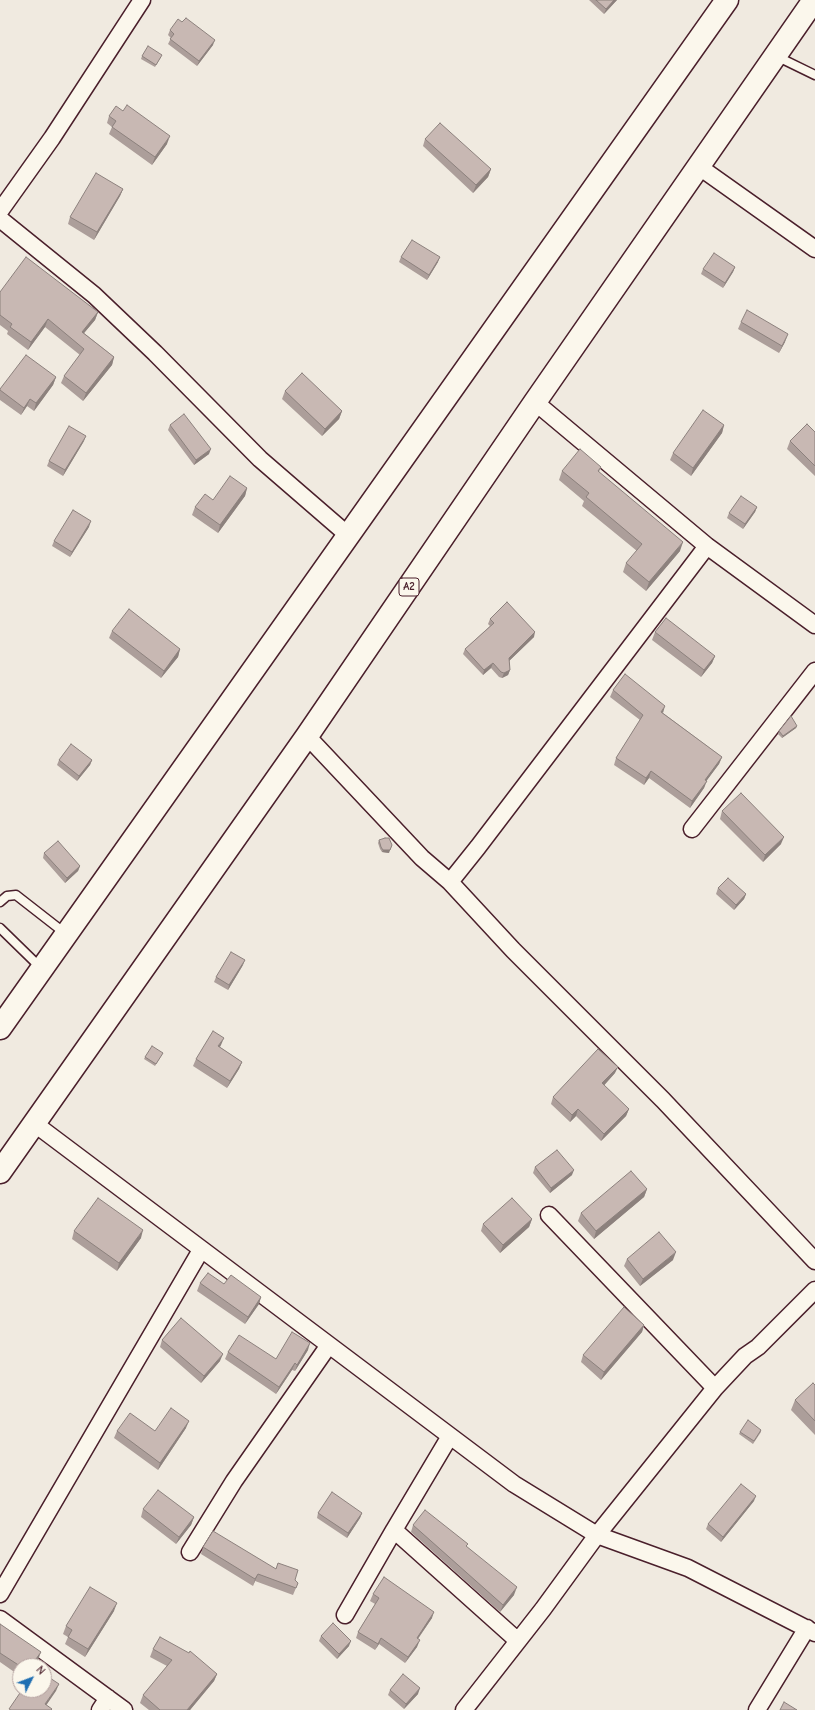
<!DOCTYPE html>
<html>
<head>
<meta charset="utf-8">
<style>
	body { margin:0 }
	#map { position:relative; width:815px; height:1710px; overflow:hidden; background:#f0eae0; font-family:"Comic Neue",sans-serif }
	canvas { display:block }
	.north { position:absolute; left:12px; top:1658px; width:40px; height:40px; box-sizing:border-box; background:#fbf7ec; border:1px solid #b4a19f; border-radius:50%; rotate:48deg; font-size:11px; font-weight:700; line-height:16px; text-align:center; color:#4a1f2b }
	.north::after { content:''; display:block; margin:auto; width:14px; height:18px; background:#1f6fb2; clip-path:polygon(50% 0,100% 100%,50% 72%,0 100%) }
</style>
</head>
<body>
<div id="map">
<canvas width="815" height="1710"></canvas>
<div class="north">N</div>
</div>
<script>
const ctx = document.querySelector('canvas').getContext('2d');
ctx.lineJoin = 'round';
const toPath = rows => new Path2D(rows.map(r => 'M' + r).join(''));
function trace(path, color, width, dash) { ctx.strokeStyle = color; ctx.lineWidth = width; ctx.lineCap = dash ? 'butt' : 'round'; ctx.setLineDash(dash || []); ctx.stroke(path); }
function paint(path, color) { ctx.fillStyle = color; ctx.fill(path, 'evenodd'); }
function write(font, color, halo, rows, align = 'center') {
  ctx.font = font + ' "Comic Neue",sans-serif'; ctx.lineWidth = 3; ctx.setLineDash([]); ctx.textBaseline = 'middle'; ctx.strokeStyle = halo; ctx.fillStyle = color; for (const [text, x, y, turn = 0] of rows) {
    ctx.save(); ctx.translate(x, y); ctx.rotate((+turn || 0) * Math.PI / 180); ctx.textAlign = isNaN(turn) ? turn : align; if (halo) ctx.strokeText(text, 0, 0); ctx.fillText(text, 0, 0); ctx.restore();
  }
}
const service = toPath([
	[776,56,815,75],
	[0,902,7,896,16,895,66,934],
	[0,928,41,968]
]);
const minor = toPath([
	[698,166,815,249],
	[0,211,52,138,142,0],
	[0,219,94,295,155,353,260,459,349,536],
	[535,402,707,546,815,625],
	[307,736,422,858,450,882,478,847,707,546],
	[692,829,815,671],
	[450,882,513,950,663,1100,815,1261],
	[35,1124,514,1484,597,1535,688,1568,815,1633],
	[549,1215,715,1388],
	[450,1436,394,1530,518,1641],
	[190,1552,234,1481,329,1345],
	[0,1594,201,1250],
	[345,1615,394,1530],
	[0,1619,124,1710],
	[100,1710,108,1698],
	[464,1710,543,1609,597,1535,715,1388,745,1356,758,1347,815,1290],
	[757,1710,807,1628]
]);
const trunk = toPath([
	[0,1028,727,0],
	[0,1172,307,736,535,402,814,0]
]);
trace(service, '#4a1f2b', 11);
trace(minor, '#4a1f2b', 19);
trace(trunk, '#4a1f2b', 25);
trace(service, '#fbf7ec', 8);
trace(minor, '#fbf7ec', 16);
trace(trunk, '#fbf7ec', 22);
paint(toPath([
	[589,0,617,0,604,14],
	[170,30,213,45,197,66,168,44,171,38,168,35],
	[142,56,161,57,155,67,141,59],
	[109,116,167,144,152,165,109,134,112,127,107,123],
	[425,139,491,169,488,177,473,193,423,146],
	[123,189,120,196,94,240,68,224,70,217],
	[401,257,438,262,427,280,399,262],
	[735,267,733,272,723,288,701,274,703,269],
	[0,292,98,312,95,320,84,333,114,357,112,365,83,401,61,383,64,376,80,355,45,327,28,350,7,334,8,331,0,325],
	[741,322,785,342,779,353,738,329],
	[56,377,53,385,34,411,27,406,21,415,0,400,0,389],
	[285,391,342,411,339,419,322,436,282,399],
	[170,425,209,454,194,465,168,430],
	[724,425,722,433,691,476,670,460,673,453],
	[815,432,815,476,787,449,790,441],
	[84,441,63,476,47,466,49,461],
	[601,467,599,472,680,551,646,591,623,572,626,563,637,551,582,506,584,501,559,480,562,471],
	[247,488,245,496,218,533,192,515,195,507,213,500],
	[757,507,755,512,743,529,727,518,729,513],
	[89,527,70,557,52,546,54,541],
	[490,619,534,637,509,661,510,670,508,675,502,678,499,677,491,668,483,675,463,654,465,649,490,626,488,624],
	[112,631,180,649,178,657,161,678,109,638],
	[655,632,715,656,712,663,701,677,652,640],
	[613,690,663,713,722,757,719,764,706,781,704,788,690,808,649,778,644,785,614,765,616,758,640,720,610,697],
	[797,726,796,728,782,738,778,734,779,731],
	[59,760,92,760,90,765,77,781,57,765],
	[722,811,781,844,763,862,720,819],
	[379,840,389,853,382,852,380,849,378,843],
	[44,853,80,866,78,871,65,883,43,858],
	[718,888,746,894,744,899,734,910,716,894],
	[243,965,228,990,214,982,216,977],
	[221,1045,220,1047,242,1062,239,1069,227,1088,193,1066,196,1059],
	[163,1053,155,1066,144,1059,145,1057],
	[615,1073,604,1085,629,1109,626,1116,601,1141,576,1116,570,1122,551,1104,553,1097],
	[535,1167,572,1175,550,1193,533,1173],
	[647,1189,644,1197,594,1239,578,1221,581,1213],
	[532,1219,529,1227,500,1253,481,1231,483,1224],
	[74,1231,141,1238,117,1271,72,1239],
	[627,1259,673,1260,640,1286,624,1266],
	[200,1283,224,1284,261,1297,259,1304,245,1324,197,1291],
	[644,1325,642,1332,601,1380,581,1362,583,1355],
	[162,1340,220,1361,201,1383,160,1347],
	[308,1350,295,1371,292,1370,276,1394,225,1359,228,1352,276,1359],
	[815,1385,815,1435,791,1410,795,1400],
	[186,1428,158,1470,114,1438,117,1431,155,1431],
	[761,1430,761,1432,753,1444,739,1434,740,1432],
	[754,1501,721,1542,706,1529,708,1524],
	[143,1509,194,1517,191,1525,176,1544,141,1517],
	[318,1513,362,1513,360,1518,347,1538,317,1518],
	[413,1525,467,1547,514,1595,500,1612,411,1532],
	[203,1547,295,1580,298,1583,293,1595,255,1581,253,1586,201,1554],
	[373,1594,432,1618,418,1639,417,1647,405,1663,379,1644,375,1650,356,1638,358,1632,375,1604,370,1601],
	[114,1611,85,1657,65,1644,68,1637,63,1634,66,1626],
	[0,1624,38,1660,20,1666,20,1676,0,1662],
	[321,1636,349,1646,337,1659,319,1641],
	[153,1649,189,1653,217,1674,214,1681,190,1710,149,1710,140,1703,143,1695,167,1666,150,1657],
	[390,1690,418,1694,404,1709,388,1695]
]), '#ac9e9a');
paint(toPath([
	[614,0,617,0,604,14,606,9],
	[215,40,213,45,197,66,199,61],
	[170,136,167,144,152,165,155,157],
	[491,169,488,177,473,193,476,185],
	[123,189,120,196,94,240,97,232],
	[440,257,438,262,427,280,429,275],
	[735,267,733,272,723,288,725,283],
	[98,312,95,320,79,339,82,332],
	[48,319,45,327,28,350,31,342],
	[788,334,785,342,779,353,782,346],
	[114,357,112,365,83,401,86,393],
	[56,377,53,385,34,411,36,403],
	[30,399,27,406,21,415,24,408],
	[342,411,339,419,322,436,325,429],
	[724,425,722,433,691,476,693,468],
	[86,436,84,441,63,476,65,470],
	[211,449,209,454,194,465,196,460],
	[247,488,245,496,218,533,220,525],
	[757,507,755,512,743,529,745,524],
	[91,521,89,527,70,557,72,552],
	[683,542,680,551,646,591,649,582],
	[535,632,534,637,507,663,509,658],
	[180,649,178,657,161,678,164,671],
	[715,656,712,663,701,677,704,670],
	[493,663,491,668,483,675,484,670],
	[510,670,508,675,502,678,504,673],
	[665,706,663,713,661,712],
	[797,726,796,728,782,738,783,736],
	[722,757,719,764,702,787,705,780],
	[92,760,90,765,77,781,79,776],
	[651,771,649,778,644,785,646,778],
	[707,781,704,788,690,808,692,801],
	[784,837,781,844,763,862,765,855],
	[392,845,389,853,382,852,383,850],
	[80,866,78,871,65,883,67,878],
	[746,894,744,899,734,910,736,905],
	[245,960,243,965,228,990,229,985],
	[224,1038,221,1045,215,1054,218,1046],
	[242,1062,239,1069,227,1088,230,1081],
	[618,1067,615,1073,600,1090,602,1083],
	[578,1109,576,1116,570,1122,572,1115],
	[629,1109,626,1116,601,1141,604,1134],
	[574,1170,572,1175,550,1193,551,1188],
	[647,1189,644,1197,594,1239,596,1231],
	[532,1219,529,1227,500,1253,503,1245],
	[143,1230,141,1238,117,1271,119,1263],
	[676,1252,673,1260,640,1286,643,1279],
	[261,1297,259,1304,245,1324,248,1317],
	[644,1325,642,1332,601,1380,604,1372],
	[310,1343,308,1350,295,1371,297,1365],
	[223,1354,220,1361,201,1383,204,1376],
	[295,1363,292,1370,276,1394,279,1387],
	[189,1421,186,1428,158,1470,160,1463],
	[756,1496,754,1501,721,1542,723,1537],
	[362,1513,360,1518,347,1538,348,1533],
	[194,1517,191,1525,176,1544,179,1537],
	[258,1574,255,1581,253,1586,255,1579],
	[517,1587,514,1595,500,1612,503,1605],
	[117,1603,114,1611,85,1657,88,1649],
	[434,1612,432,1618,414,1644,417,1638],
	[381,1638,379,1644,375,1650],
	[420,1640,417,1647,405,1663,408,1657],
	[351,1641,349,1646,337,1659,339,1654],
	[41,1652,38,1660,34,1666,31,1666],
	[217,1674,214,1681,190,1710,187,1710],
	[59,1684,56,1691,43,1710,45,1704],
	[420,1688,418,1694,404,1709,406,1704]
]), '#8c817d');
const building = toPath([
	[596,0,614,0,606,9,596,0],
	[186,18,215,40,199,61,170,39,174,34,170,30,178,19,182,22,186,18],
	[148,46,162,55,156,65,142,56,148,46],
	[127,105,170,136,155,157,112,127,116,121,109,116,116,106,123,111,127,105],
	[440,123,491,169,476,185,425,139,440,123],
	[96,173,123,189,97,232,70,217,96,173],
	[412,240,440,257,429,275,401,257,412,240],
	[714,253,735,267,725,283,703,269,714,253],
	[26,257,98,312,82,332,114,357,86,393,64,376,84,349,48,319,31,342,10,327,12,324,0,315,0,292,26,257],
	[747,310,788,334,782,346,741,322,747,310],
	[26,355,56,377,36,403,30,399,24,408,0,390,0,389,26,355],
	[302,373,342,411,325,429,285,391,302,373],
	[703,410,724,425,693,468,673,453,703,410],
	[184,414,211,449,196,460,170,425,184,414],
	[807,424,815,432,815,466,790,441,807,424],
	[69,426,86,436,65,470,49,461,69,426],
	[580,449,601,467,598,471,683,542,649,582,626,563,642,544,586,497,589,493,562,471,580,449],
	[230,476,247,488,220,525,195,507,205,494,213,500,230,476],
	[741,496,757,507,745,524,729,513,741,496],
	[73,510,91,521,72,552,54,541,73,510],
	[507,602,535,632,509,658,510,670,504,673,501,672,493,663,484,670,465,649,494,623,490,619,507,602],
	[129,609,180,649,164,671,112,631,129,609],
	[666,618,715,656,704,670,655,632,666,618],
	[625,674,665,706,661,712,722,757,705,780,707,781,692,801,651,771,646,778,616,758,643,715,613,690,625,674],
	[791,716,797,726,783,736,779,731,791,716],
	[71,744,92,760,79,776,59,760,71,744],
	[741,793,784,837,765,855,722,811,741,793],
	[385,838,389,838,392,845,390,850,383,850,381,847,379,840,385,838],
	[58,841,80,866,67,878,44,853,58,841],
	[728,878,746,894,736,905,718,888,728,878],
	[231,952,245,960,229,985,216,977,231,952],
	[213,1031,224,1038,218,1046,242,1062,230,1081,196,1059,213,1031],
	[152,1046,163,1053,156,1064,145,1057,152,1046],
	[598,1049,618,1067,602,1083,629,1109,604,1134,578,1109,572,1115,553,1097,598,1049],
	[557,1150,574,1170,551,1188,535,1167,557,1150],
	[631,1171,647,1189,596,1231,581,1213,631,1171],
	[98,1198,143,1230,119,1263,74,1231,98,1198],
	[512,1198,532,1219,503,1245,483,1224,512,1198],
	[659,1232,676,1252,643,1279,627,1259,659,1232],
	[208,1273,224,1284,231,1275,261,1297,248,1317,200,1283,208,1273],
	[624,1307,644,1325,604,1372,583,1355,624,1307],
	[181,1318,223,1354,204,1376,162,1340,181,1318],
	[292,1332,310,1343,297,1365,295,1363,279,1387,228,1352,239,1335,276,1359,292,1332],
	[813,1383,815,1385,815,1421,795,1400,813,1383],
	[171,1408,189,1421,160,1463,117,1431,130,1413,155,1431,171,1408],
	[748,1420,761,1430,754,1441,740,1432,748,1420],
	[741,1484,756,1496,723,1537,708,1524,741,1484],
	[158,1490,194,1517,179,1537,143,1509,158,1490],
	[332,1492,362,1513,348,1533,318,1513,332,1492],
	[425,1510,468,1544,466,1546,517,1587,503,1605,413,1525,425,1510],
	[213,1531,276,1569,278,1563,298,1570,295,1580,298,1583,296,1588,258,1574,255,1579,203,1547,213,1531],
	[384,1577,434,1612,417,1638,420,1640,408,1657,381,1638,378,1644,358,1632,379,1598,373,1594,384,1577],
	[90,1587,117,1603,88,1649,68,1637,72,1630,66,1626,90,1587],
	[333,1623,351,1641,339,1654,321,1636,333,1623],
	[0,1624,41,1652,31,1666,20,1666,0,1653,0,1624],
	[160,1637,189,1653,190,1651,217,1674,187,1710,160,1710,143,1695,172,1660,153,1649,160,1637],
	[44,1674,59,1684,45,1704,52,1709,51,1710,11,1710,9,1709,22,1690,44,1690,44,1674],
	[403,1674,420,1688,406,1704,390,1690,403,1674],
	[784,1702,797,1710,780,1710,784,1702]
]);
paint(building, '#c8b8b3');
trace(building, '#8c817d', 1);
for (const [x, y, w] of [
	[409,587,20]
]) { const box = new Path2D(); box.roundRect(x - w / 2, y - 9, w, 18, 3); ctx.fillStyle = '#fbf7ec'; ctx.fill(box); trace(box, '#4a1f2b', 1); }
write('bold 11px', '#4a1f2b', null, [
	["A2",409,587]
]);
</script>
</body>
</html>
